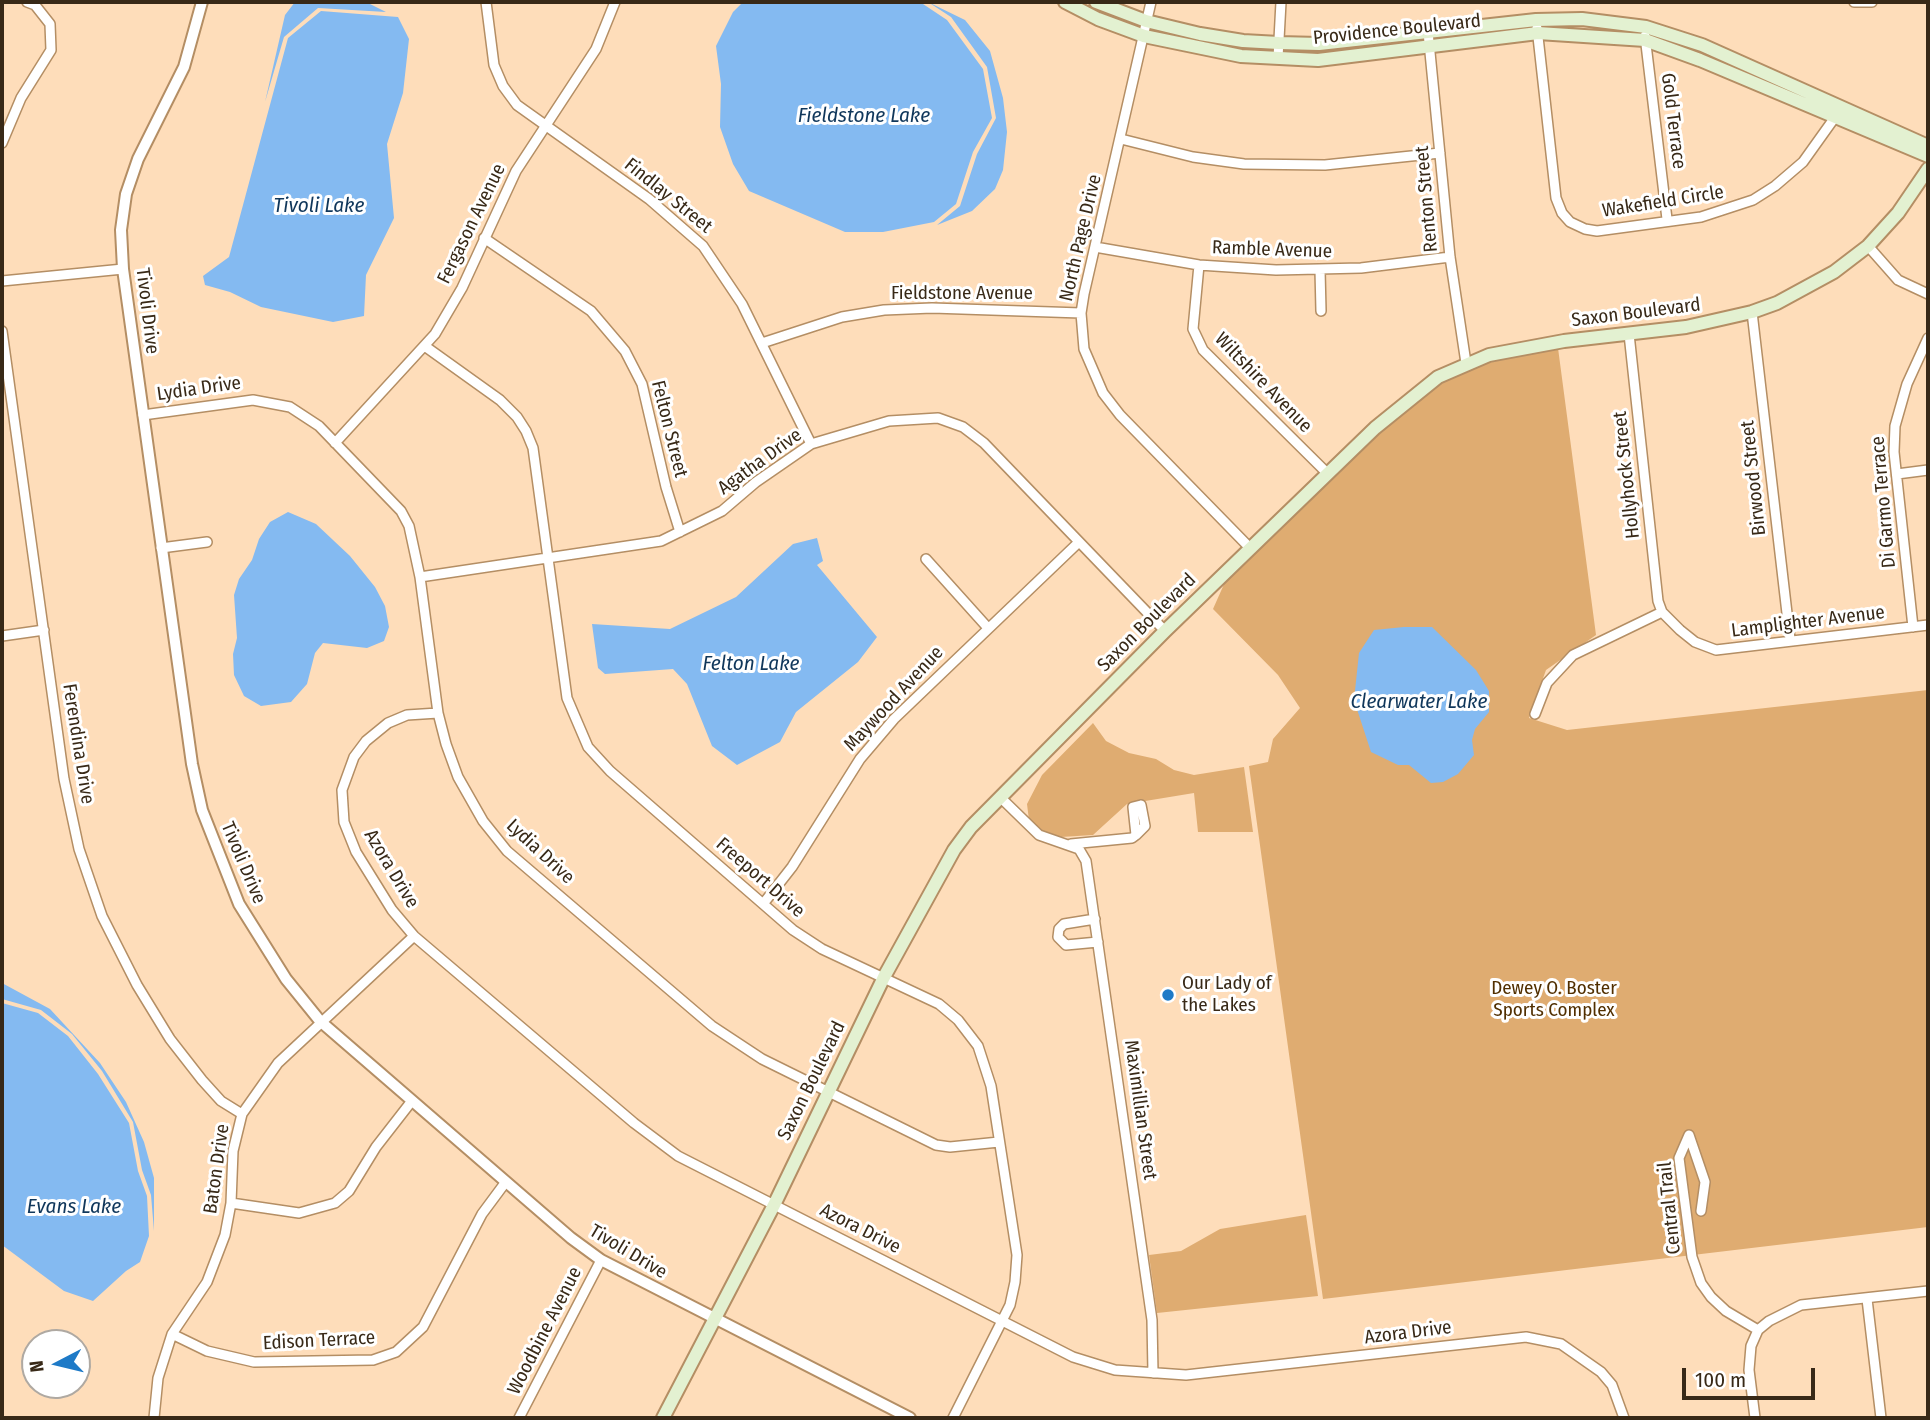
<!DOCTYPE html>
<html>
<head>
<meta charset="utf-8">
<style>
	body { margin:0 }
	#map { position:relative; width:1930px; height:1420px; overflow:hidden; background:#feddba; font-family:"Fira Sans Condensed",sans-serif }
	canvas { display:block }
	.frame { position:absolute; inset:0; border:4px solid #382917; pointer-events:none }
	.north { position:absolute; left:21px; top:1329px; width:70px; height:70px; box-sizing:border-box; background:#fff; border:2px solid #afa9a2; border-radius:50%; rotate:263deg; font-size:19px; font-weight:700; line-height:28px; text-align:center; color:#382917 }
	.north::after { content:''; display:block; margin:auto; width:24px; height:32px; background:#1e7ac7; clip-path:polygon(50% 0,100% 100%,50% 72%,0 100%) }
	.scale { position:absolute; left:1682px; top:1368px; width:133px; height:32px; box-sizing:border-box; border:4px solid #382917; border-top:0; padding-left:9px; font-size:21px; line-height:24px; white-space:nowrap; color:#382917; -webkit-text-stroke:5px #fff; paint-order:stroke }
</style>
</head>
<body>
<div id="map">
<canvas width="1930" height="1420"></canvas>
<div class="frame"></div>
<div class="north">N</div>
<div class="scale">100 m</div>
</div>
<script>
const ctx = document.querySelector('canvas').getContext('2d');
ctx.lineJoin = 'round';
function paint(path, color) { ctx.fillStyle = color; ctx.fill(path, 'evenodd'); }
const toPath = rows => new Path2D(rows.map(r => 'M' + r).join(''));
function trace(path, color, width, dash) { ctx.strokeStyle = color; ctx.lineWidth = width; ctx.lineCap = dash ? 'butt' : 'round'; ctx.setLineDash(dash || []); ctx.stroke(path); }
function write(font, color, halo, rows, align = 'center') {
  ctx.font = font + ' "Fira Sans Condensed",sans-serif'; ctx.lineWidth = 6; ctx.setLineDash([]); ctx.textBaseline = 'middle'; ctx.strokeStyle = halo; ctx.fillStyle = color; for (const [text, x, y, turn = 0] of rows) {
    ctx.save(); ctx.translate(x, y); ctx.rotate((+turn || 0) * Math.PI / 180); ctx.textAlign = isNaN(turn) ? turn : align; if (halo) ctx.strokeText(text, 0, 0); ctx.fillText(text, 0, 0); ctx.restore();
  }
}
paint(toPath([
	[1558,348,1596,635,1546,670,1529,718,1567,730,1928,690,1928,1227,1323,1299,1249,766,1268,762,1273,739,1300,708,1278,675,1213,609,1225,582,1387,424,1427,390,1489,360],
	[1093,723,1106,741,1129,753,1156,759,1174,770,1194,775,1244,767,1253,832,1198,832,1194,793,1127,804,1093,835,1061,837,1042,831,1029,820,1027,804,1042,775],
	[1306,1215,1318,1296,1157,1313,1149,1255,1181,1251,1220,1229]
]), '#dfac71');
paint(toPath([
	[295,2,366,2,386,12,318,8,284,37,265,102,285,15],
	[743,2,920,2,947,20,983,69,992,118,973,152,956,204,934,222,883,232,845,232,749,191,733,164,720,127,721,84,716,46,733,12],
	[928,2,965,20,990,51,1003,98,1007,132,1003,170,995,189,972,211,937,225,960,206,977,154,996,118,987,67,951,17],
	[321,11,398,17,409,39,403,93,387,144,394,218,366,275,364,316,333,322,261,307,230,292,205,285,203,276,229,257,288,38],
	[288,512,316,524,350,556,375,587,385,606,389,627,384,641,367,648,323,643,315,653,307,684,291,702,261,706,244,696,234,675,233,654,237,638,234,595,239,579,252,560,259,539,270,522],
	[817,538,823,561,817,565,877,637,858,662,796,712,780,742,737,765,712,746,687,684,673,669,605,674,598,668,592,624,670,629,736,597,793,544],
	[1404,627,1432,627,1476,670,1489,691,1489,712,1475,729,1472,740,1474,755,1458,774,1443,782,1431,783,1409,765,1398,765,1371,752,1354,700,1359,653,1374,630],
	[2,983,50,1009,100,1063,126,1102,144,1142,154,1178,154,1231,151,1195,142,1170,133,1122,102,1071,72,1034,41,1010,2,999],
	[2,1003,38,1013,68,1036,98,1074,129,1123,138,1171,147,1196,149,1236,140,1262,126,1271,93,1301,64,1291,2,1245]
]), '#84baf1');
const minor = toPath([
	[486,2,494,65,503,86,517,105,649,199,703,246,742,304,811,444],
	[1151,2,1084,294,1081,313,1084,349,1103,393,1120,415,1250,548],
	[1854,2,1872,2],
	[1537,28,1556,198,1562,213,1570,222,1585,229,1597,231,1701,217,1753,200,1775,186,1803,162,1838,113],
	[1428,32,1450,257,1466,363],
	[1645,36,1667,219],
	[1278,58,1281,2],
	[1121,139,1193,157,1244,164,1325,165,1440,153],
	[2,143,21,98,51,50,50,24,35,5,27,2],
	[484,238,591,311,625,351,642,384,666,487,680,532],
	[1868,246,1898,280,1928,294],
	[1095,247,1199,265,1276,270,1361,268,1450,257],
	[1199,265,1193,329,1203,350,1328,474],
	[1320,270,1321,311],
	[2,281,123,269],
	[1752,312,1790,639],
	[2,331,64,779,79,849,102,916,137,985,170,1039,202,1080,221,1101,242,1114],
	[1629,334,1658,601,1662,612,1680,630,1695,642,1716,650,1928,625],
	[762,343,842,317,884,310,932,308,1081,313],
	[426,347,500,400,517,417,526,431,533,448,567,698,588,747,610,771,793,930,822,949,939,1004,958,1020,978,1046,991,1086,1017,1255,1015,1282,1010,1305,953,1418],
	[143,415,253,400,290,407,319,426,401,511,409,526,420,577,438,713,446,744,458,777,483,821,507,851,712,1026,762,1059,936,1145,950,1147,999,1142],
	[335,443,435,334,462,288,516,171,596,49,615,2],
	[1897,474,1928,470],
	[161,548,207,542],
	[926,559,988,628],
	[420,577,661,541,722,511,756,482,811,444,889,421,938,418,963,427,984,443,1165,631],
	[1913,627,1894,452,1895,426,1907,384,1928,338],
	[2,636,44,630],
	[438,713,407,715,388,723,366,741,354,757,342,790,344,822,356,852,392,910,414,936,634,1123,678,1156,1073,1357,1115,1370,1186,1375,1526,1337,1561,1344,1601,1372,1612,1385,1624,1418],
	[1535,714,1547,683,1573,655,1662,612],
	[1000,797,1039,835,1079,849,1086,861,1152,1320,1153,1373],
	[1071,844,1132,838,1136,835,1145,826,1141,805,1133,807,1136,835],
	[763,904,792,867,860,759,894,719,1079,542],
	[1095,919,1064,924,1059,929,1058,937,1066,945,1098,942],
	[231,1203,299,1213,335,1203,349,1191,376,1147,411,1102],
	[1701,1211,1705,1182,1689,1135,1679,1158,1692,1257,1701,1283,1711,1297,1726,1311,1758,1330],
	[1867,1299,1881,1418],
	[172,1334,207,1351,254,1362,373,1360,396,1352,423,1327,482,1214,505,1183],
	[154,1418,158,1378,172,1334,207,1282,225,1235,231,1203,233,1151,242,1114,278,1063,414,936],
	[519,1418,601,1260],
	[1755,1418,1749,1370,1751,1346,1758,1330,1769,1321,1801,1305,1928,1291]
]);
const tertiary = toPath([
	[202,2,184,67,138,159,126,194,121,230,123,269,192,764,202,810,239,904,286,979,320,1021,571,1238,601,1260,910,1418]
]);
const secondary = toPath([
	[1065,2,1098,19,1144,36,1241,56,1318,60,1538,33,1645,40,1700,60,1928,156],
	[1096,2,1146,21,1200,34,1243,41,1279,43,1319,44,1536,20,1582,19,1646,27,1702,45,1928,146],
	[663,1418,774,1205,884,977,954,850,971,827,1165,631,1375,428,1438,377,1489,355,1564,341,1686,327,1752,312,1777,303,1834,272,1868,246,1898,213,1928,169]
]);
trace(minor, '#b48e64', 12);
trace(tertiary, '#b48e64', 14);
trace(secondary, '#b48e64', 16);
trace(minor, '#fff', 9);
trace(tertiary, '#fff', 10);
trace(secondary, '#e3f1d1', 12);
for (const [x, y, r, color] of [
	[1168,995,7,"#1e7ac7"]
]) { const dot = new Path2D(); dot.arc(x, y, r, 0, 2 * Math.PI); ctx.fillStyle = color; ctx.fill(dot); trace(dot, '#fff', 2.5); }
write('19px', '#382917', '#fff', [
	["Providence Boulevard",1397,30,-6],
	["Gold Terrace",1673,121,83],
	["Findlay Street",668,196,39],
	["Renton Street",1427,199,-95],
	["Wakefield Circle",1663,202,-9],
	["Fergason Avenue",472,224,-64],
	["North Page Drive",1081,238,-77],
	["Ramble Avenue",1272,250,2],
	["Fieldstone Avenue",962,294],
	["Tivoli Drive",147,311,83],
	["Saxon Boulevard",1636,313,-7],
	["Wiltshire Avenue",1263,383,46],
	["Lydia Drive",199,389,-8],
	["Felton Street",669,429,76],
	["Agatha Drive",760,462,-36],
	["Hollyhock Street",1627,475,-96],
	["Birwood Street",1754,478,-96],
	["Di Garmo Terrace",1884,502,-95],
	["Lamplighter Avenue",1808,622,-7],
	["Saxon Boulevard",1147,623,-45],
	["Maywood Avenue",894,699,-47],
	["Ferendina Drive",78,744,81],
	["Lydia Drive",540,852,43],
	["Tivoli Drive",243,863,67],
	["Azora Drive",391,869,59],
	["Freeport Drive",760,878,41],
	["Saxon Boulevard",812,1081,-64],
	["Maximillian Street",1140,1110,82],
	["Baton Drive",217,1169,-82],
	["Central Trail",1670,1208,-96],
	["Azora Drive",860,1229,27],
	["Tivoli Drive",628,1252,31],
	["Woodbine Avenue",545,1331,-63],
	["Azora Drive",1408,1333,-7],
	["Edison Terrace",319,1341,-3]
]);
write('19px', '#382917', '#fff', [
	["Our Lady of",1182,984],
	["the Lakes",1182,1006]
], 'left');
write('19px', '#512f00', '#fff', [
	["Dewey O. Boster",1554,989],
	["Sports Complex",1554,1011]
]);
write('italic 21px', '#10375b', '#fff', [
	["Fieldstone Lake",864,116],
	["Tivoli Lake",319,206],
	["Felton Lake",751,664],
	["Clearwater Lake",1419,702],
	["Evans Lake",74,1207]
]);
</script>
</body>
</html>
